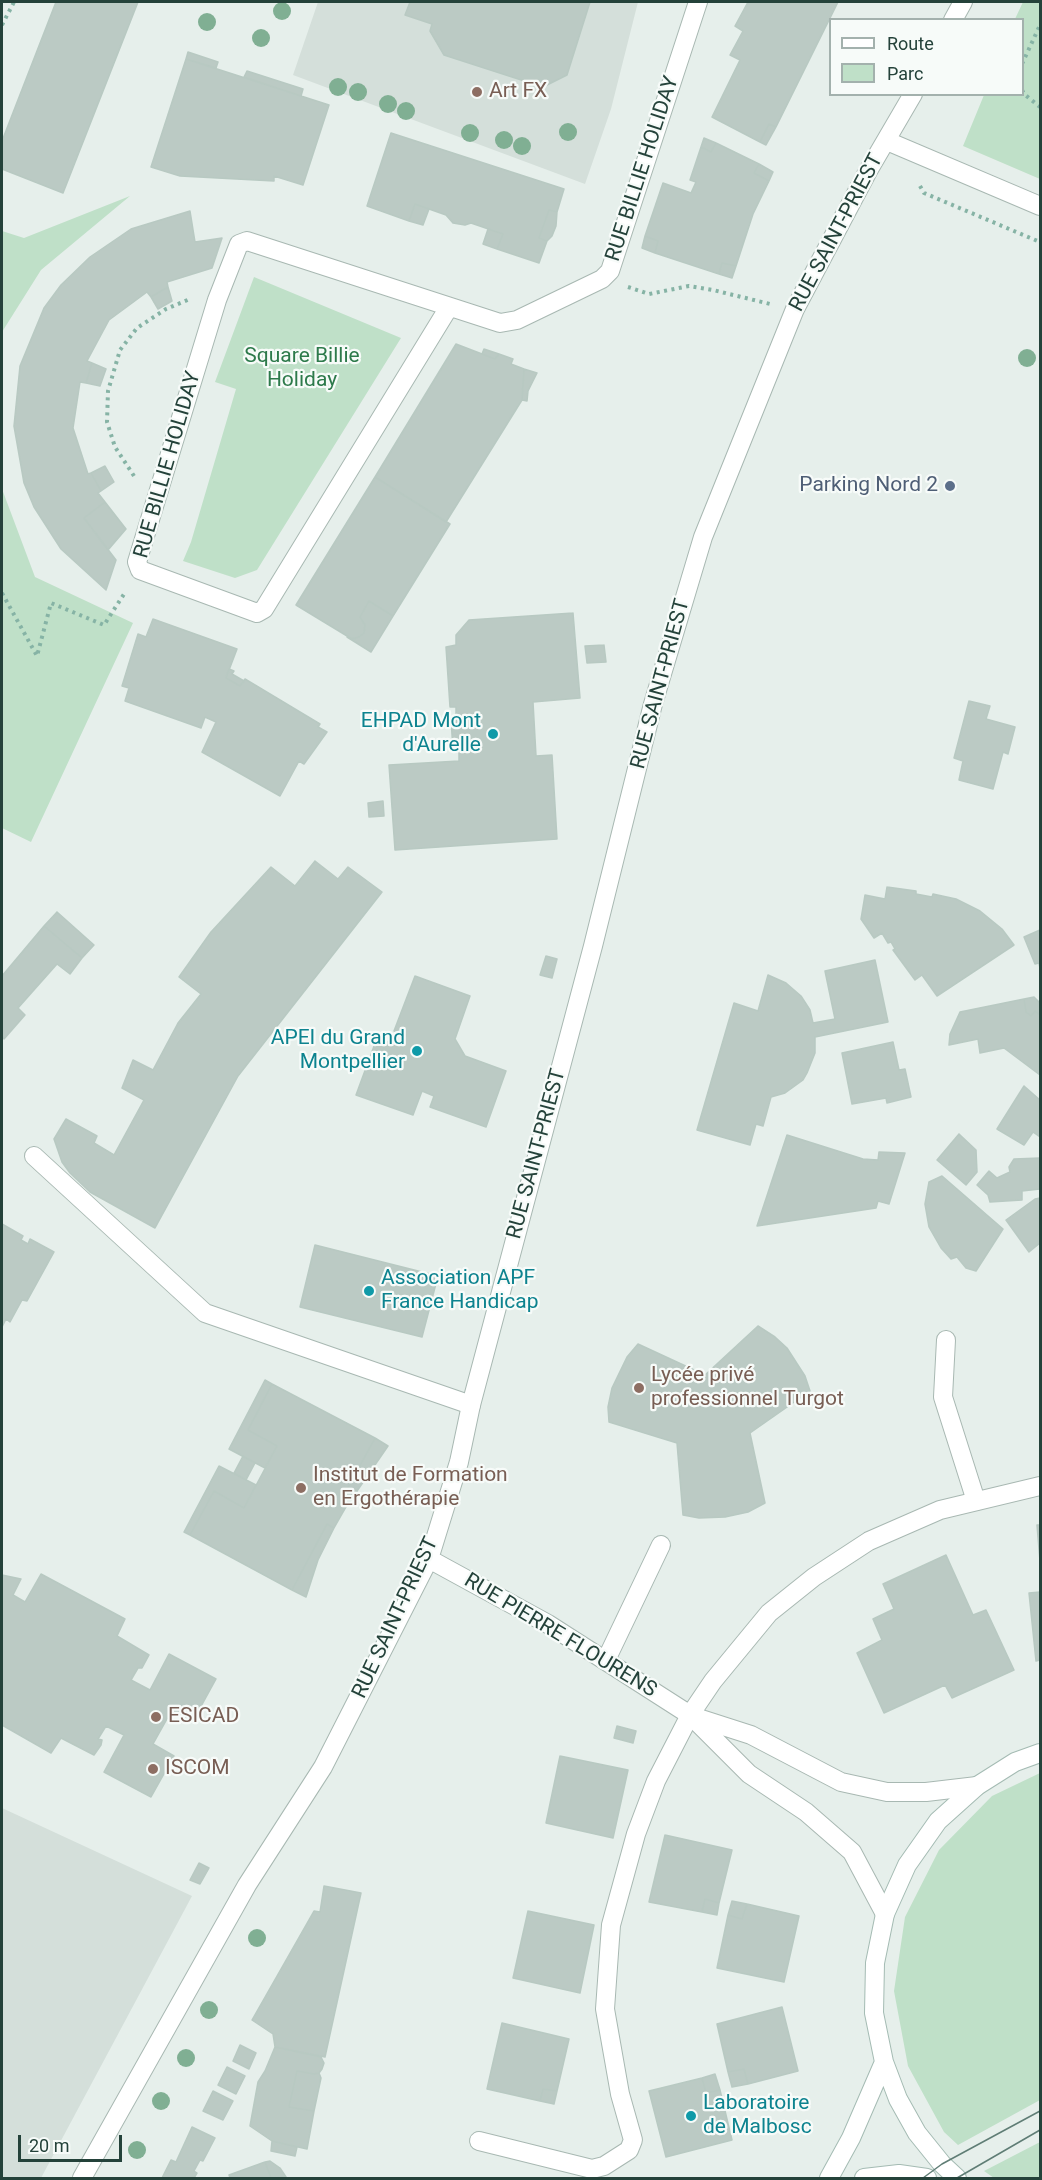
<!DOCTYPE html>
<html>
<head>
<meta charset="utf-8">
<style>
	body { margin:0 }
	#map { position:relative; width:1042px; height:2180px; overflow:hidden; background:#e6efeb; font-family:Roboto,sans-serif }
	canvas { display:block }
	.frame { position:absolute; inset:0; border:3px solid #24423a; pointer-events:none }
	.legend { position:absolute; left:829px; top:18px; width:195px; height:78px; box-sizing:border-box; background:#f7fbf9; border:2px solid #a3b1ad; margin:0; padding:8px 10px; list-style:none; font-size:18px; color:#24423a }
	.legend li { display:flex; align-items:center; gap:12px; height:30px }
	.legend b { width:30px; border:2px solid #a3b1ad }
	.scale { position:absolute; left:18px; top:2135px; width:104px; height:27px; box-sizing:border-box; border:3px solid #24423a; border-top:0; padding-left:8px; font-size:18px; line-height:21px; white-space:nowrap; color:#24423a; -webkit-text-stroke:4px #f7fbf9; paint-order:stroke }
</style>
</head>
<body>
<div id="map">
<canvas width="1042" height="2180"></canvas>
<div class="frame"></div>
<ul class="legend">
<li><b style="height:8px;background:#fff"></b>Route</li>
<li><b style="height:16px;background:#bfe0c8"></b>Parc</li>
</ul>
<div class="scale">20 m</div>
</div>
<script>
const ctx = document.querySelector('canvas').getContext('2d');
ctx.lineJoin = 'round';
function paint(path, color) { ctx.fillStyle = color; ctx.fill(path, 'evenodd'); }
const toPath = rows => new Path2D(rows.map(r => 'M' + r).join(''));
function trace(path, color, width, dash) { ctx.strokeStyle = color; ctx.lineWidth = width; ctx.lineCap = dash ? 'butt' : 'round'; ctx.setLineDash(dash || []); ctx.stroke(path); }
function write(font, color, halo, rows, align = 'center') {
  ctx.font = font + ' Roboto,sans-serif'; ctx.lineWidth = 4.5; ctx.setLineDash([]); ctx.textBaseline = 'middle'; ctx.strokeStyle = halo; ctx.fillStyle = color; for (const [text, x, y, turn = 0] of rows) {
    ctx.save(); ctx.translate(x, y); ctx.rotate((+turn || 0) * Math.PI / 180); ctx.textAlign = isNaN(turn) ? turn : align; if (halo) ctx.strokeText(text, 0, 0); ctx.fillText(text, 0, 0); ctx.restore();
  }
}
paint(toPath([
	[318,2,638,2,611,109,585,184,293,75],
	[2,1808,192,1896,41,2178,2,2178]
]), '#d4dfda');
paint(toPath([
	[1023,2,1040,2,1040,179,963,146,984,95,1022,94,1022,20,1015,19],
	[130,196,41,270,2,332,2,231,24,238],
	[254,277,401,338,257,570,235,578,183,561,191,542,236,389,215,382],
	[2,489,35,577,133,623,31,842,2,828],
	[1040,1773,1040,2100,958,2145,944,2132,908,2066,894,1991,905,1917,939,1850,992,1796],
	[1040,2142,1040,2178,994,2178,984,2171]
]), '#bfe0c8');
const building = toPath([
	[56,2,138,2,63,193,2,169,2,141,56,2],
	[410,2,590,2,567,75,543,87,444,55,430,31,432,24,405,15,410,2],
	[748,2,838,2,776,127,769,124,760,142,712,117,740,60,730,55,743,31,735,26,748,2],
	[188,52,218,62,216,68,186,59,188,52],
	[186,59,329,105,303,185,274,176,274,181,180,176,151,167,186,59],
	[247,71,303,89,301,96,244,77,247,71],
	[769,124,776,127,766,145,760,142,769,124],
	[391,133,564,189,557,212,549,210,539,238,547,241,539,263,497,249,503,234,471,223,465,225,453,223,446,215,415,204,409,221,367,206,391,133],
	[704,138,716,143,711,152,701,147,704,138],
	[716,143,759,164,754,173,769,181,753,214,736,266,722,263,719,274,655,253,658,241,645,236,663,183,691,193,696,182,690,180,701,147,711,152,716,143],
	[759,164,773,172,769,181,754,173,759,164],
	[415,204,429,209,423,225,409,221,415,204],
	[549,210,557,212,556,226,552,236,547,241,539,238,549,210],
	[190,211,195,242,222,238,212,268,167,282,168,287,151,297,147,292,109,320,87,361,92,363,86,383,80,382,73,428,88,474,91,473,101,491,98,493,105,502,84,518,116,560,106,590,61,549,34,507,24,483,14,426,20,366,44,308,61,285,90,257,131,229,190,211],
	[488,229,503,234,497,249,483,244,488,229],
	[645,236,658,241,655,253,642,248,645,236],
	[722,263,736,266,732,278,719,274,722,263],
	[168,287,172,301,158,309,151,297,168,287],
	[456,344,495,359,499,354,513,359,511,364,524,369,522,400,446,522,375,477,456,344],
	[484,349,499,354,495,359,482,354,484,349],
	[92,363,106,369,100,386,86,383,92,363],
	[524,369,537,373,528,391,527,401,522,400,524,369],
	[105,466,114,482,101,491,91,473,105,466],
	[375,477,450,524,393,616,369,601,360,617,365,625,364,633,359,637,352,639,296,605,375,477],
	[105,502,126,529,108,550,84,518,105,502],
	[369,601,393,616,371,652,347,637,355,639,364,633,365,625,360,617,369,601],
	[573,613,580,698,533,702,536,756,552,755,557,839,395,850,389,765,459,761,459,748,453,749,451,720,456,720,456,707,450,707,446,647,456,645,456,635,469,620,573,613],
	[153,619,237,649,226,678,240,686,245,679,320,724,318,727,327,732,304,764,299,761,280,796,202,752,216,722,205,717,201,728,125,701,129,688,122,686,138,634,146,637,153,619],
	[604,645,606,662,587,663,585,646,604,645],
	[229,669,234,671,232,674,244,681,240,686,226,678,229,669],
	[969,701,990,706,986,719,1015,727,1008,754,1003,752,993,789,959,780,963,761,954,758,969,701],
	[383,801,384,816,369,817,368,803,383,801],
	[315,861,338,879,348,867,382,892,238,1076,155,1228,90,1192,70,1173,62,1162,54,1139,66,1119,97,1136,94,1143,114,1155,144,1100,122,1088,133,1060,153,1070,178,1023,201,994,179,977,211,932,271,867,295,886,315,861],
	[887,887,916,891,916,894,932,897,933,894,956,899,980,911,1002,929,1014,945,937,996,922,975,915,980,893,950,895,949,891,942,888,943,882,933,874,938,861,919,865,895,885,899,887,887],
	[57,912,94,945,82,958,44,926,57,912],
	[44,926,82,958,70,974,57,964,18,1008,25,1015,4,1039,2,1036,2,976,44,926],
	[1040,930,1040,968,1039,963,1035,964,1024,937,1040,930],
	[546,956,557,959,552,978,540,975,546,956],
	[875,960,888,1022,815,1037,815,1053,807,1073,803,1080,785,1093,771,1097,763,1126,756,1124,750,1145,697,1130,734,1003,758,1011,768,975,786,983,801,996,810,1010,813,1023,835,1019,825,971,875,960],
	[415,976,470,996,455,1039,465,1056,506,1071,486,1127,430,1107,434,1096,422,1091,413,1115,356,1095,377,1038,402,1047,406,1035,394,1031,415,976],
	[1034,997,1040,1003,1040,1015,1035,1011,1031,1016,1026,1012,1024,999,1034,997],
	[1024,999,1026,1012,1031,1016,1035,1011,1040,1015,1040,1075,1004,1048,980,1053,978,1039,949,1045,950,1034,960,1012,1024,999],
	[893,1042,899,1070,905,1069,911,1097,887,1103,886,1098,852,1104,842,1053,893,1042],
	[1024,1086,1040,1100,1040,1137,1033,1132,1024,1145,997,1129,1024,1086],
	[959,1134,976,1150,977,1172,966,1185,937,1160,959,1134],
	[787,1135,863,1159,878,1160,879,1152,905,1153,889,1204,878,1201,876,1208,757,1226,787,1135],
	[1040,1158,1040,1189,1022,1191,1022,1200,990,1202,988,1195,977,1185,989,1171,997,1178,1010,1172,1009,1167,1014,1159,1040,1158],
	[942,1176,1003,1229,976,1271,966,1268,957,1257,951,1259,941,1248,929,1227,925,1204,929,1182,942,1176],
	[1040,1198,1040,1243,1029,1252,1006,1220,1035,1199,1040,1198],
	[2,1224,23,1236,21,1240,28,1244,30,1239,54,1252,27,1301,22,1300,10,1322,6,1319,2,1327,2,1224],
	[315,1245,438,1276,422,1337,300,1307,315,1245],
	[758,1326,775,1337,787,1348,805,1376,810,1391,750,1433,765,1503,748,1512,725,1517,699,1518,683,1515,677,1443,609,1422,608,1407,612,1388,627,1357,638,1344,705,1375,758,1326],
	[265,1380,272,1384,248,1430,277,1446,265,1468,229,1449,265,1380],
	[272,1384,375,1438,339,1504,346,1507,334,1528,327,1524,292,1590,190,1535,214,1491,244,1508,277,1446,248,1430,272,1384],
	[375,1438,388,1446,346,1507,339,1504,375,1438],
	[243,1456,255,1463,246,1480,234,1473,243,1456],
	[219,1466,256,1485,244,1508,214,1491,190,1535,184,1532,219,1466],
	[327,1524,334,1528,318,1560,306,1597,292,1590,327,1524],
	[1037,1525,1040,1525,1040,1561,1037,1525],
	[946,1555,973,1615,986,1610,1014,1670,952,1698,945,1685,884,1713,857,1653,882,1640,873,1619,894,1609,883,1584,946,1555],
	[41,1574,125,1619,117,1636,149,1655,142,1668,138,1668,131,1680,150,1690,169,1654,216,1679,193,1721,172,1710,153,1744,174,1756,151,1797,104,1772,124,1735,106,1726,98,1739,102,1740,101,1745,94,1755,61,1738,51,1753,2,1725,2,1575,21,1579,13,1595,25,1602,41,1574],
	[1040,1592,1040,1660,1036,1661,1029,1593,1040,1592],
	[617,1726,636,1731,633,1743,614,1738,617,1726],
	[560,1756,628,1770,613,1838,546,1823,560,1756],
	[665,1835,732,1850,719,1903,705,1899,702,1912,649,1902,665,1835],
	[199,1863,209,1868,200,1884,190,1880,199,1863],
	[324,1886,361,1893,325,2057,275,2047,273,2034,252,2020,314,1911,320,1912,324,1886],
	[705,1899,719,1903,717,1915,702,1912,705,1899],
	[732,1901,747,1904,742,1919,728,1915,732,1901],
	[747,1904,799,1916,784,1982,717,1968,728,1915,742,1919,747,1904],
	[528,1911,594,1925,580,1993,513,1978,528,1911],
	[782,2007,798,2071,748,2084,744,2069,728,2072,717,2024,782,2007],
	[502,2023,569,2039,557,2091,543,2089,540,2101,487,2089,502,2023],
	[240,2045,256,2053,249,2069,233,2061,240,2045],
	[275,2047,321,2057,324,2063,322,2069,319,2073,314,2074,297,2071,289,2107,314,2111,307,2149,272,2141,250,2126,258,2082,265,2071,275,2047],
	[227,2067,245,2076,236,2094,218,2085,227,2067],
	[744,2069,748,2084,732,2087,728,2072,744,2069],
	[297,2071,314,2074,319,2073,321,2078,314,2111,289,2107,297,2071],
	[715,2074,720,2090,706,2093,702,2078,715,2074],
	[702,2078,706,2093,720,2090,732,2140,666,2157,649,2091,702,2078],
	[543,2089,557,2091,554,2104,540,2101,543,2089],
	[213,2091,233,2101,223,2120,203,2111,213,2091],
	[192,2127,215,2138,203,2161,200,2160,194,2171,197,2173,194,2178,162,2178,171,2160,176,2162,192,2127],
	[272,2141,297,2147,295,2156,271,2151,272,2141],
	[270,2161,280,2168,286,2177,271,2178,265,2162,270,2161],
	[265,2162,271,2178,230,2178,229,2175,265,2162]
]);
paint(building, '#bbcac4');
trace(building, '#b8c9c2', 1.5);
const lane = toPath([
	[34,1156,205,1313,471,1405],
	[946,1340,943,1397,976,1501],
	[606,1660,661,1545],
	[479,2141,592,2169,604,2166,629,2150,633,2140,620,2094,605,2009,611,1925,636,1834,656,1781,690,1715]
]);
const street = toPath([
	[953,20,963,2],
	[887,141,1040,206],
	[449,307,264,609,257,613,140,570,137,562,217,300,239,244,247,241,500,323,517,320,602,279,610,271,698,2],
	[429,1559,548,1624,690,1715,749,1774,806,1812,852,1852,885,1914],
	[690,1715,713,1681,769,1613,814,1577,869,1541,940,1510,1040,1486],
	[695,1717,751,1735,841,1782,887,1792,926,1792,977,1786],
	[82,2178,247,1885,323,1767,429,1559,459,1462,471,1405,593,946,653,704,703,537,795,309,868,171,913,94]
]);
const secondary = toPath([
	[829,2178,851,2138,884,2062],
	[864,2178,899,2174,927,2178],
	[957,2178,942,2164,917,2133,898,2099,884,2062,874,2013,875,1963,885,1914,907,1865,938,1821,977,1786,1015,1762,1040,1753]
]);
trace(lane, '#a8b8b2', 20);
trace(street, '#a8b8b2', 20);
trace(secondary, '#a4bbb3', 20);
trace(toPath([
	[2,25,14,2],
	[1022,64,1040,25],
	[1022,90,1024,94,1040,107],
	[920,186,924,193,1040,242],
	[628,287,649,294,689,286,713,290,770,304],
	[134,476,115,447,107,422,108,391,120,350,137,328,166,309,190,299],
	[2,593,37,656,51,603,104,625,126,591]
]), '#86b3a5', 4, [3, 4.5]);
trace(lane, '#fff', 18);
trace(street, '#fff', 18);
trace(secondary, '#fff', 18);
trace(toPath([
	[923,2178,942,2164,1040,2111],
	[957,2178,1040,2130]
]), '#5f7d75', 1.5);
ctx.fillStyle = '#80af93';
for (const [x, y] of [
	[282,11],
	[207,22],
	[261,38],
	[338,87],
	[358,92],
	[388,104],
	[406,111],
	[568,132],
	[470,133],
	[504,140],
	[522,146],
	[1027,358],
	[257,1938],
	[209,2010],
	[186,2058],
	[161,2101],
	[137,2150]
]) { ctx.beginPath(); ctx.arc(x, y, 9, 0, 2 * Math.PI); ctx.fill(); }
for (const [x, y, r, color] of [
	[477,92,6,"#8d6e63"],
	[950,486,6,"#5c6f8a"],
	[493,734,6,"#0f9aa8"],
	[417,1051,6,"#0f9aa8"],
	[369,1291,6,"#0f9aa8"],
	[639,1388,6,"#8d6e63"],
	[301,1488,6,"#8d6e63"],
	[156,1717,6,"#8d6e63"],
	[153,1769,6,"#8d6e63"],
	[691,2116,6,"#0f9aa8"]
]) { const dot = new Path2D(); dot.arc(x, y, r, 0, 2 * Math.PI); ctx.fillStyle = color; ctx.fill(dot); trace(dot, '#f7fbf9', 2); }
write('21px', '#785e54', '#f7fbf9', [
	["Art FX",489,92],
	["Lycée privé",651,1376],
	["professionnel Turgot",651,1400],
	["Institut de Formation",313,1476],
	["en Ergothérapie",313,1500],
	["ESICAD",168,1717],
	["ISCOM",165,1769]
], 'left');
write('21px', '#24423a', '#f7fbf9', [
	["RUE BILLIE HOLIDAY",643,169,-72],
	["RUE SAINT-PRIEST",837,233,-62],
	["RUE BILLIE HOLIDAY",168,465,-74],
	["RUE SAINT-PRIEST",661,684,-75],
	["RUE SAINT-PRIEST",537,1154,-75],
	["RUE SAINT-PRIEST",396,1618,-65],
	["RUE PIERRE FLOURENS",560,1636,31]
]);
write('21px', '#2d7a4b', '#f7fbf9', [
	["Square Billie",302,357],
	["Holiday",302,381]
]);
write('21px', '#4e5e75', '#f7fbf9', [
	["Parking Nord 2",938,486]
], 'right');
write('21px', '#0d838f', '#f7fbf9', [
	["EHPAD Mont",481,722],
	["d'Aurelle",481,746],
	["APEI du Grand",405,1039],
	["Montpellier",405,1063],
	["Association APF",381,1279,"left"],
	["France Handicap",381,1303,"left"],
	["Laboratoire",703,2104,"left"],
	["de Malbosc",703,2128,"left"]
], 'right');
</script>
</body>
</html>
